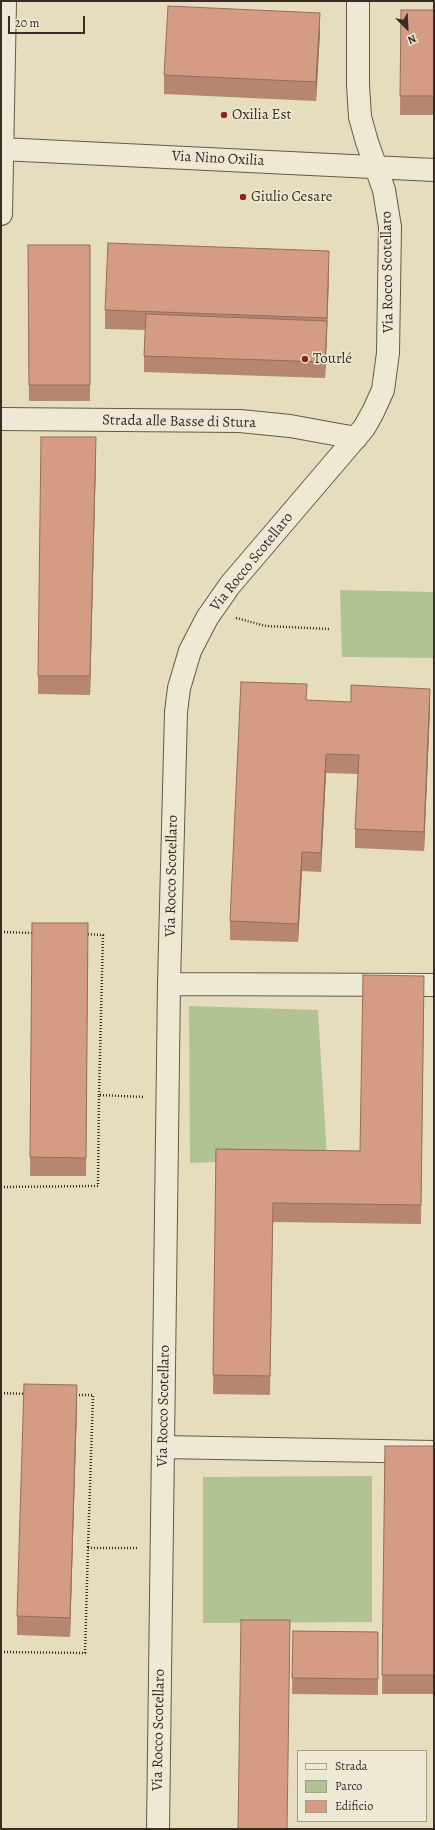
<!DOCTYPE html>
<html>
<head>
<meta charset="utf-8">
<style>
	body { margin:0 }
	#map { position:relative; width:435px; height:1830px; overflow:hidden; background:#e5ddbe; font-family:Alegreya,serif }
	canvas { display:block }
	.frame { position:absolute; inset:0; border:2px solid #392d21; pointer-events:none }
	.legend { position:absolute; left:297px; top:1750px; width:130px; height:72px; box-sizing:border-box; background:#eee9d5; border:1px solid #a69e8d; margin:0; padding:5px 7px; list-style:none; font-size:12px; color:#392d21 }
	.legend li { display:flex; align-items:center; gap:8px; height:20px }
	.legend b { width:20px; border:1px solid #a69e8d }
	.north { position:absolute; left:387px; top:8px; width:40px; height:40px; -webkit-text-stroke:3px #eee9d5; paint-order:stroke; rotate:156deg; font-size:11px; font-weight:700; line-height:16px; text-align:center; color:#392d21 }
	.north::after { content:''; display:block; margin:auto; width:14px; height:18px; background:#392d21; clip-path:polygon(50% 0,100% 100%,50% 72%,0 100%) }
	.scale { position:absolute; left:8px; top:16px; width:77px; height:18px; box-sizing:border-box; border:2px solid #392d21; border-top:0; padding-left:5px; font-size:12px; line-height:14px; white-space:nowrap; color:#392d21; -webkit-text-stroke:3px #eee9d5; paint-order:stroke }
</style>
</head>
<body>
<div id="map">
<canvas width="435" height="1830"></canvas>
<div class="frame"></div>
<ul class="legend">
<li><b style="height:5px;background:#eee9d5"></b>Strada</li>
<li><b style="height:11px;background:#b2c293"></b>Parco</li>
<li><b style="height:11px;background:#d49c83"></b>Edificio</li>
</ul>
<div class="north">N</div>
<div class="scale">20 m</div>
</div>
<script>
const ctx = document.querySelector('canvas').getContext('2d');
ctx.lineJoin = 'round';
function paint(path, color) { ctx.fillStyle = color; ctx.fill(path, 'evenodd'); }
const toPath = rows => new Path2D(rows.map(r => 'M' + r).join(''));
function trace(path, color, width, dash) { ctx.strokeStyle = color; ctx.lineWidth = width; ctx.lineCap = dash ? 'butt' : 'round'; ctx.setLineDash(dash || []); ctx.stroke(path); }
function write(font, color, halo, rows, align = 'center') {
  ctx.font = font + ' Alegreya,serif'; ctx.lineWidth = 3; ctx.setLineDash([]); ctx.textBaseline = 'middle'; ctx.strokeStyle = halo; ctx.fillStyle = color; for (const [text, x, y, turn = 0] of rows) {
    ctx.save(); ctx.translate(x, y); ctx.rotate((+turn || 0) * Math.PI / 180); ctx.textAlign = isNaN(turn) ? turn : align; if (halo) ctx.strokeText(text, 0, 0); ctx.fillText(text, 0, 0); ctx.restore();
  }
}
paint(toPath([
	[340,590,434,592,434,658,342,657],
	[189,1006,318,1010,327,1158,190,1163],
	[372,1476,372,1622,203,1623,203,1477]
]), '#b2c293');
const minor = toPath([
	[1,149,434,170],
	[1,214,5,1],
	[1,419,240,421,290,426,356,438],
	[169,984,434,985],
	[163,1447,434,1452],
	[158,1829,169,984,176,712,179,688,190,651,207,618,230,585,364,428,373,412,383,390,388,353,390,227,384,190,367,142,360,117,358,85,358,1]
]);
trace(minor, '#645948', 24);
trace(toPath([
	[236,618,266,626,330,629],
	[1,932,34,933],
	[85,934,103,935,99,1095],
	[1,1187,98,1186,99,1095,143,1097],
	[1,1393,27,1394],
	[76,1395,93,1395,88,1548],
	[1,1652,85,1653,88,1548,137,1548]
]), '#392d21', 2.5, [1, 2]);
trace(minor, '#eee9d5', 22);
paint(toPath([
	[401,10,434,10,434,115,400,115],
	[320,32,316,101,164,94,164,75],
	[28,245,90,245,90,401,29,401],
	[329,269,325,378,144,372,144,356,145,330,105,329,105,310],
	[96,455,90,695,38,694,38,676],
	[307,700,430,708,424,851,355,848,355,829,358,774,326,773,321,872,302,871,298,942,230,940,230,921],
	[32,923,88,923,86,1176,30,1176],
	[424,995,421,1224,273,1222,270,1395,213,1394,216,1149,360,1151],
	[77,1404,70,1637,17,1635,17,1616],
	[385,1446,434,1446,434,1694,382,1694],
	[293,1631,378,1632,378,1695,292,1694]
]), '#b68671');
paint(toPath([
	[320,13,320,32,316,101,316,82],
	[329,251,329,269,327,337,327,318],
	[327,321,327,337,325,378,325,362],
	[96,437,96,455,90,695,90,676],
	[430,689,430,708,424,851,424,832],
	[326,754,326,773,321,872,321,853],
	[302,852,302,871,298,942,298,924],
	[77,1385,77,1404,70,1637,70,1618]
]), '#946d5c');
const building = toPath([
	[168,6,320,13,316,82,164,75,168,6],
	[401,10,434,10,434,96,400,96,401,10],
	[108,243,329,251,327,318,105,310,108,243],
	[28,245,90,245,90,385,29,385,28,245],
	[146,314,327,321,325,362,144,356,146,314],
	[41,437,96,437,90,676,38,676,41,437],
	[241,682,307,684,306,700,351,702,351,685,430,689,424,832,355,829,359,755,326,754,321,853,302,852,298,924,230,921,241,682],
	[32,923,88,923,86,1158,30,1157,32,923],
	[363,975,424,976,421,1205,273,1203,270,1376,213,1375,216,1149,360,1151,363,975],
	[24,1384,77,1385,70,1618,17,1616,24,1384],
	[385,1446,434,1446,434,1675,382,1675,385,1446],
	[241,1620,290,1620,287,1829,238,1829,241,1620],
	[293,1631,378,1632,378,1679,292,1678,293,1631]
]);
paint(building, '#d49c83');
trace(building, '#946d5c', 1);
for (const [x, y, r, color] of [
	[224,115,4,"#8f2418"],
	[243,197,4,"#8f2418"],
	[305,359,4,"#8f2418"]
]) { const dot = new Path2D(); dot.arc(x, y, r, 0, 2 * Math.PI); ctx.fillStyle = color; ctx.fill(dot); trace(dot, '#eee9d5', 1.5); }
write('15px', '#392d21', '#eee9d5', [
	["Oxilia Est",232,115],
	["Giulio Cesare",251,197],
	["Tourlé",313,359]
], 'left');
write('15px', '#392d21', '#eee9d5', [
	["Via Nino Oxilia",218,159,3],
	["Via Rocco Scotellaro",388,272,-91],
	["Strada alle Basse di Stura",179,422,1],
	["Via Rocco Scotellaro",252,562,-51],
	["Via Rocco Scotellaro",172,876,-89],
	["Via Rocco Scotellaro",164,1406,-89],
	["Via Rocco Scotellaro",159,1730,-89]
]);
</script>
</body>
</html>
